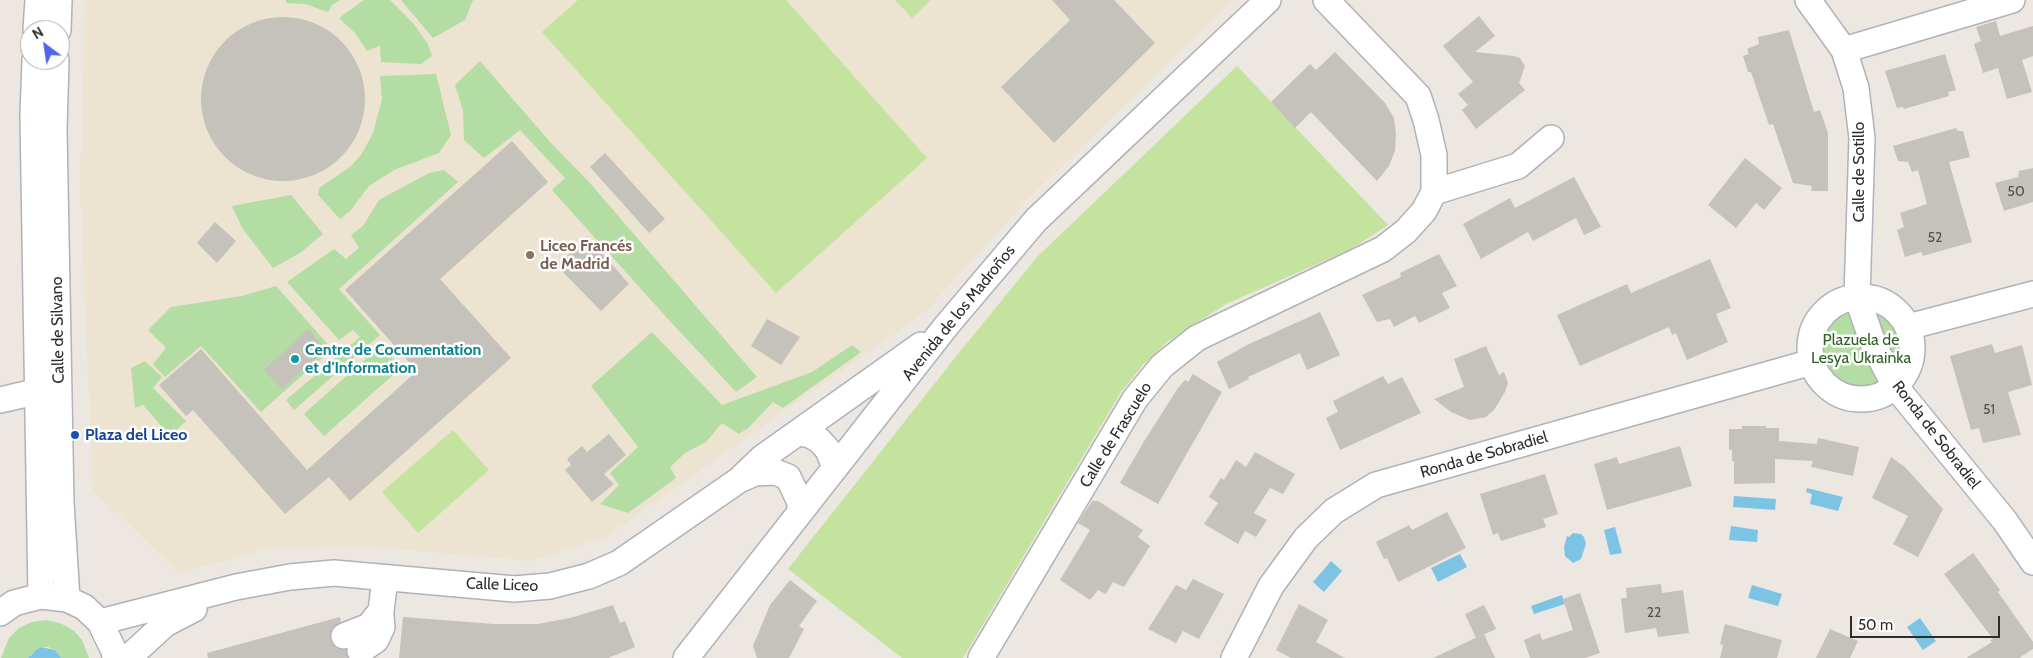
<!DOCTYPE html>
<html>
<head>
<meta charset="utf-8">
<style>
	body { margin:0 }
	#map { position:relative; width:2033px; height:658px; overflow:hidden; background:#ece7e0; font-family:Cabin,sans-serif }
	canvas { display:block }
	.north { position:absolute; left:20px; top:20px; width:50px; height:50px; box-sizing:border-box; background:#fff; border:1px solid #ababab; border-radius:50%; rotate:329deg; font-size:14px; font-weight:700; line-height:20px; text-align:center; color:#2c2c2c }
	.north::after { content:''; display:block; margin:auto; width:18px; height:22px; background:#5066e9; clip-path:polygon(50% 0,100% 100%,50% 72%,0 100%) }
	.scale { position:absolute; left:1850px; top:616px; width:150px; height:22px; box-sizing:border-box; border:2px solid #2c2c2c; border-top:0; padding-left:6px; font-size:15px; line-height:18px; white-space:nowrap; color:#2c2c2c; -webkit-text-stroke:4px #fff; paint-order:stroke }
</style>
</head>
<body>
<div id="map">
<canvas width="2033" height="658"></canvas>
<div class="north">N</div>
<div class="scale">50 m</div>
</div>
<script>
const ctx = document.querySelector('canvas').getContext('2d');
ctx.lineJoin = 'round';
function paint(path, color) { ctx.fillStyle = color; ctx.fill(path, 'evenodd'); }
const toPath = rows => new Path2D(rows.map(r => 'M' + r).join(''));
function trace(path, color, width, dash) { ctx.strokeStyle = color; ctx.lineWidth = width; ctx.lineCap = dash ? 'butt' : 'round'; ctx.setLineDash(dash || []); ctx.stroke(path); }
function write(font, color, halo, rows, align = 'center') {
  ctx.font = font + ' Cabin,sans-serif'; ctx.lineWidth = 5; ctx.setLineDash([]); ctx.textBaseline = 'middle'; ctx.strokeStyle = halo; ctx.fillStyle = color; for (const [text, x, y, turn = 0] of rows) {
    ctx.save(); ctx.translate(x, y); ctx.rotate((+turn || 0) * Math.PI / 180); ctx.textAlign = isNaN(turn) ? turn : align; if (halo) ctx.strokeText(text, 0, 0); ctx.fillText(text, 0, 0); ctx.restore();
  }
}
paint(toPath([
	[85,0,1233,0,1030,197,925,312,606,537,531,561,373,547,270,548,180,573,93,490,80,188]
]), '#ece4d1');
paint(toPath([
	[286,0,340,0,332,5,328,12,305,4,286,3],
	[364,0,390,0,413,23,428,44,432,56,421,64,381,62,380,46,367,51,355,33,339,18],
	[401,0,473,0,465,20,433,38],
	[480,61,550,142,589,182,757,377,736,392,668,319,552,190,565,178,520,130,484,158,464,140,463,110,455,85],
	[436,74,451,135,439,153,394,170,369,186,350,211,340,219,318,195,319,188,350,167,361,155,373,133,382,99,380,76],
	[444,170,458,182,339,289,380,335,294,410,286,400,360,337,353,330,339,340,287,282,334,249,346,259,359,248,351,235,363,226,379,200,429,173],
	[291,195,323,234,300,253,273,268,242,228,232,206],
	[276,286,332,349,261,412,201,346,165,377,153,364,166,348,148,330,171,307,242,296],
	'1821 349a40 40 0 1 1 80 0a40 40 0 1 1-80 0Z',
	[652,332,722,405,812,372,852,345,861,352,783,408,773,402,748,428,739,434,722,423,706,442,685,453,670,467,676,478,628,513,600,504,619,485,610,473,638,447,591,386],
	[381,345,401,368,324,436,304,414],
	[145,361,162,377,153,388,186,421,167,439,160,440,158,438,165,430,143,405,135,408,131,368],
	[46,620,60,623,73,630,82,640,89,658,61,658,55,650,48,647,41,647,31,654,28,658,1,658,9,638,19,628,32,622]
]), '#b3dda2');
paint(toPath([
	[578,0,786,0,927,158,776,293,542,32],
	[895,0,931,0,912,18],
	[1237,66,1388,225,1351,249,1226,304,1167,342,1143,365,1121,392,963,658,902,658,788,569,958,354,1038,256],
	[453,430,489,470,418,533,382,492]
]), '#c3e39e');
paint(toPath([
	[1807,488,1843,497,1838,511,1810,504,1812,494,1806,492],
	[1734,496,1776,499,1775,510,1733,507],
	[1731,526,1758,530,1757,542,1729,540],
	[1615,527,1622,553,1610,555,1604,530],
	[1573,533,1581,534,1584,537,1586,544,1581,559,1573,563,1565,556,1564,547,1567,536,1569,537],
	[1460,554,1467,567,1438,582,1431,568],
	[1331,561,1342,571,1324,592,1313,582],
	[1752,585,1782,594,1778,606,1748,598],
	[1562,595,1565,604,1534,614,1531,606],
	[1920,618,1936,641,1923,650,1907,627],
	[41,647,55,650,61,658,28,658,36,650]
]), '#7dc4e4');
paint(toPath([
	[1052,0,1114,0,1155,43,1054,143,1001,87,1070,20],
	[1479,16,1495,36,1475,52,1514,56,1520,58,1525,66,1519,83,1525,90,1476,129,1462,110,1468,105,1458,94,1473,82,1443,46],
	'201 99a82 82 0 1 1 164 0a82 82 0 1 1-164 0Z',
	[1996,21,2000,36,2033,26,2033,56,2022,60,2032,92,2007,99,1998,68,1983,73,1974,44,1981,41,1976,27],
	[1789,30,1814,112,1820,110,1828,133,1828,191,1811,191,1812,186,1793,183,1773,124,1769,125,1751,72,1748,72,1743,56,1749,54,1747,49,1759,44,1758,37],
	[1335,52,1385,103,1394,118,1396,134,1395,151,1389,166,1377,181,1311,112,1295,128,1271,102,1310,64,1316,70],
	[1945,54,1956,90,1948,92,1949,96,1904,109,1903,107,1897,108,1885,71],
	[1956,128,1958,131,1963,131,1970,157,1949,162,1972,242,1923,256,1921,252,1905,257,1897,230,1904,227,1900,213,1927,204,1918,170,1912,172,1908,162,1898,161,1893,146],
	[512,141,548,182,440,279,511,358,350,501,329,477,285,514,193,410,186,416,159,385,201,349,307,470,417,371,345,290],
	[605,153,665,219,649,233,590,167],
	[1745,158,1782,188,1764,210,1756,203,1736,228,1708,205],
	[2033,168,2033,202,2004,211,1995,183,2018,177,2019,171],
	[1574,177,1601,227,1584,235,1576,218,1533,241,1528,232,1481,259,1463,224,1510,198,1515,208],
	[215,222,236,241,217,263,197,243],
	[587,236,629,284,601,311,557,266],
	[1439,254,1457,286,1442,293,1450,308,1419,323,1415,316,1394,327,1390,319,1377,322,1362,295,1401,277,1400,273],
	[1710,259,1731,308,1716,314,1728,342,1687,360,1676,333,1672,335,1669,327,1580,366,1557,315,1627,284,1631,293],
	[1320,312,1340,355,1307,370,1300,353,1248,377,1249,379,1229,389,1217,362,1247,345],
	[767,319,800,337,781,365,751,346],
	[308,329,326,349,282,389,264,370],
	[1992,344,1995,353,2022,345,2032,385,2008,392,2021,435,1983,443,1979,428,1971,430,1950,356],
	[1486,346,1499,375,1504,372,1508,383,1505,392,1494,410,1486,417,1470,420,1451,412,1434,399,1464,387,1454,359],
	[1193,374,1222,392,1158,504,1120,483,1143,443,1178,388,1185,380,1188,382],
	[1383,376,1388,384,1402,377,1421,413,1340,450,1326,418,1338,412,1333,401],
	[1742,426,1766,426,1766,428,1779,428,1779,441,1817,444,1818,438,1859,447,1853,476,1811,467,1813,461,1775,459,1775,483,1734,484,1734,461,1732,461,1732,450,1729,450,1729,429,1742,429],
	[609,434,626,455,604,474,614,484,592,502,565,470,571,465,567,459,582,446,587,452],
	[1680,446,1692,486,1607,510,1594,464,1617,457,1619,464],
	[1255,452,1295,474,1283,494,1270,488,1254,513,1267,520,1256,537,1245,531,1238,544,1204,524,1218,503,1209,497,1221,478,1224,480,1236,460,1246,467],
	[1891,457,1905,467,1943,509,1918,557,1893,544,1908,516,1872,498],
	[1545,474,1558,514,1543,519,1546,527,1501,541,1498,533,1493,535,1480,494],
	[1092,501,1098,501,1143,530,1138,537,1150,546,1124,587,1113,582,1106,594,1098,590,1090,600,1060,580,1090,530,1078,523],
	[1447,512,1466,548,1398,582,1387,558,1384,559,1376,542,1409,525,1412,530],
	[1973,553,2000,590,1998,592,2033,642,2033,649,2019,658,1966,658,1992,642,1990,640,1993,639,1944,574],
	[1193,579,1224,594,1199,639,1183,631,1176,643,1148,629,1176,585,1186,590],
	[790,580,817,601,799,626,804,629,789,658,757,658,753,646,770,605],
	[1661,584,1662,593,1683,590,1689,633,1658,637,1656,628,1625,633,1621,598,1627,598,1626,588],
	[1580,593,1600,653,1585,658,1530,658,1524,640,1540,633,1542,640,1573,630,1563,599],
	[1299,604,1328,620,1316,642,1345,658,1291,658,1276,650],
	[613,605,620,623,625,621,635,647,608,658,399,658,403,617,494,624,538,624,570,618],
	[1484,605,1496,629,1476,638,1465,614],
	[340,617,341,622,333,627,330,633,331,641,336,648,346,650,348,658,208,658,207,653],
	[1725,624,1782,640,1777,658,1720,658,1723,645,1720,644],
	[1830,629,1858,641,1850,658,1816,658],
	[1484,634,1495,658,1433,658]
]), '#c5c1bb');
const minor = toPath([
	[1808,0,1844,50,1856,88,1862,138,1857,297,1874,346,1895,386,2005,521,2033,562],
	[36,30,38,0],
	[58,30,59,0],
	[1844,50,2012,0],
	[35,60,33,116,41,596],
	[56,60,54,130,61,503,67,599],
	[1434,192,1518,166,1551,138],
	'1810 348a51 51 0 1 1 102 0a51 51 0 1 1-102 0Z',
	[1908,327,2033,294],
	[0,400,39,391],
	[799,433,810,435,819,440,828,450,835,467],
	[742,477,762,458,921,345],
	[0,613,14,603,41,596,67,599,84,607,100,622,114,651,115,658],
	[100,622,236,587,290,577,334,573,514,589,550,586,589,576,619,563,739,480,755,473,775,472,788,477,799,500,801,510],
	[344,636,369,626,381,611,385,578],
	[360,651,376,640,382,627,381,616],
	[128,658,165,624,194,609],
	[686,658,947,325,1036,220,1268,0],
	[981,658,1135,399,1162,366,1197,338,1383,249,1406,231,1424,211,1434,192,1434,155,1426,120,1418,96,1326,0],
	[1234,658,1271,586,1306,538,1334,511,1376,485,1812,362]
]);
trace(minor, '#b0b1bb', 28);
trace(minor, '#fff', 25);
for (const [x, y, r, color] of [
	[530,255,5,"#8d6e63"],
	[295,359,5,"#0f9aa8"],
	[75,435,5,"#1a4fb4"]
]) { const dot = new Path2D(); dot.arc(x, y, r, 0, 2 * Math.PI); ctx.fillStyle = color; ctx.fill(dot); trace(dot, '#fff', 2); }
write('14px', '#525150', null, [
	["50",2016,192],
	["52",1935,238],
	["51",1989,410],
	["22",1654,613]
]);
write('16px', '#2c2c2c', '#fff', [
	["Calle de Sotillo",1859,172,-90],
	["Avenida de los Madroños",959,313,-51],
	["Calle de Silvano",58,330,-91],
	["Calle de Frascuelo",1116,435,-58],
	["Ronda de Sobradiel",1936,435,52],
	["Ronda de Sobradiel",1484,455,-16],
	["Calle Liceo",502,585,2]
]);
write('bold 16px', '#785e54', '#fff', [
	["Liceo Francés",540,246],
	["de Madrid",540,264]
], 'left');
write('16px', '#2d6322', '#fff', [
	["Plazuela de",1861,340],
	["Lesya Ukrainka",1861,358]
]);
write('bold 16px', '#0d838f', '#fff', [
	["Centre de Cocumentation",305,350],
	["et d'Information",305,368]
], 'left');
write('bold 16px', '#164399', '#fff', [
	["Plaza del Liceo",85,435]
], 'left');
</script>
</body>
</html>
